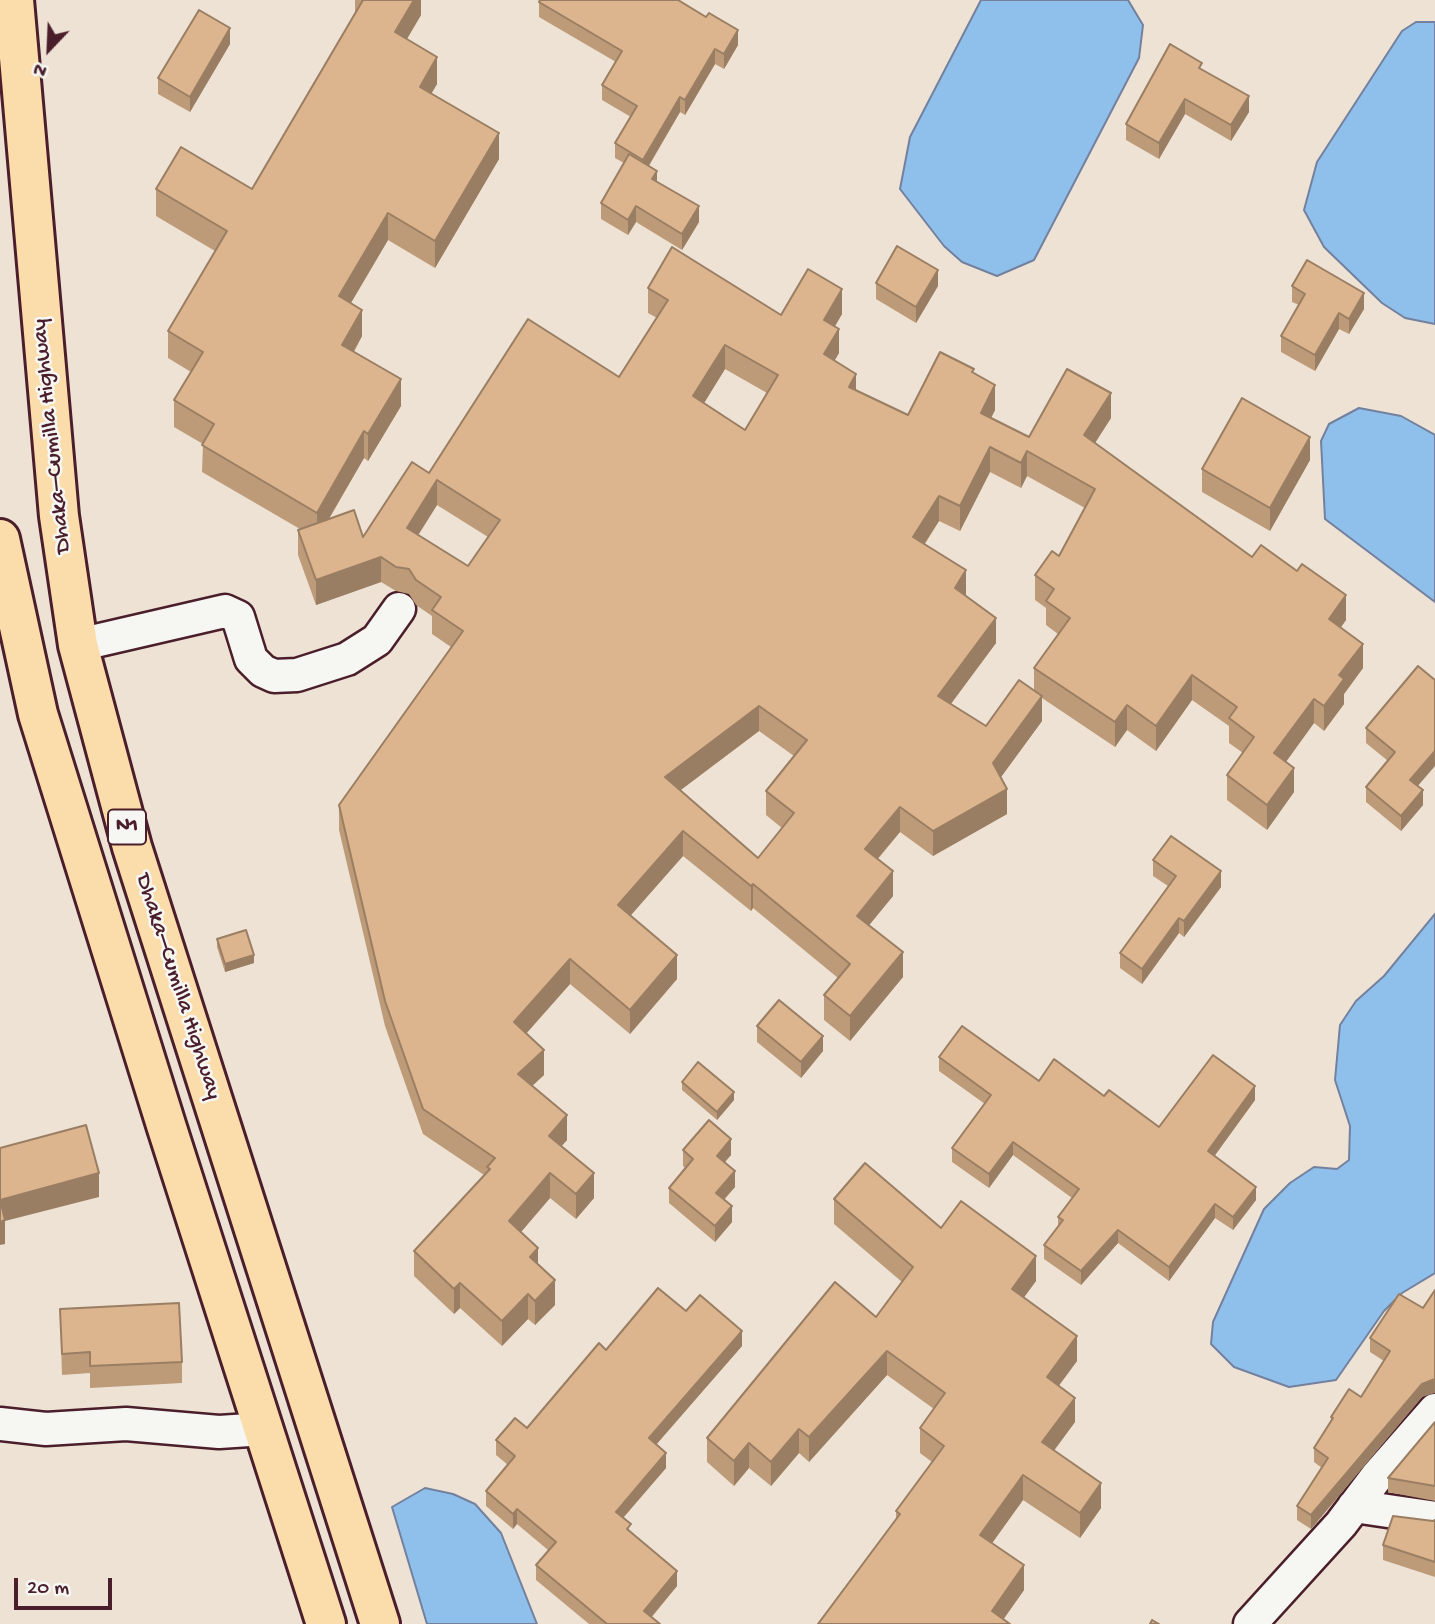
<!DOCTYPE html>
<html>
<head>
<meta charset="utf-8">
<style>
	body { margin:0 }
	#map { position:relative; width:1435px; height:1624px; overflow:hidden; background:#eee2d4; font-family:"Gochi Hand",sans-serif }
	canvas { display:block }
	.north { position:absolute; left:14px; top:14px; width:70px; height:70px; -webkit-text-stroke:5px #f6f6f2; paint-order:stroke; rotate:203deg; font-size:19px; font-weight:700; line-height:28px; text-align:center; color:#4a1f2b }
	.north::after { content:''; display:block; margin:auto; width:24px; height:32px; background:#4a1f2b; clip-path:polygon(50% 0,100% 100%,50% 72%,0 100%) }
	.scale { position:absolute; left:14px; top:1578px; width:98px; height:32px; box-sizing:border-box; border:4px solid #4a1f2b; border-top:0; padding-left:9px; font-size:21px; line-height:24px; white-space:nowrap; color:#4a1f2b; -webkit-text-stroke:5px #f6f6f2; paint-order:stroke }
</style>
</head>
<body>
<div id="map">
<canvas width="1435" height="1624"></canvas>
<div class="north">N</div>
<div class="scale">20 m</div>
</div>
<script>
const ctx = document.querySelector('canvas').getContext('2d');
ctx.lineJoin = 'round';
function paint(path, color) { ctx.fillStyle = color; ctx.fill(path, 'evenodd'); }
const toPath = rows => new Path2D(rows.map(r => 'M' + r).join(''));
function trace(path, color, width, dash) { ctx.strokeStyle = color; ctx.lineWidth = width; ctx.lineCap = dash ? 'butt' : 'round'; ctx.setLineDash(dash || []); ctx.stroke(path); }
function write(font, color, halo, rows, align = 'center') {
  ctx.font = font + ' "Gochi Hand",sans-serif'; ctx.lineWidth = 5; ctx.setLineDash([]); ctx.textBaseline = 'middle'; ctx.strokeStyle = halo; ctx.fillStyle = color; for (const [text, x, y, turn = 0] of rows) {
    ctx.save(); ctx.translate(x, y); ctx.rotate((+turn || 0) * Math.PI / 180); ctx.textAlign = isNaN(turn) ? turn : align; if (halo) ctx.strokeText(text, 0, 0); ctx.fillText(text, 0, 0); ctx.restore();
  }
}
const water = toPath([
	[981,0,1128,0,1143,25,1139,58,1034,260,997,276,962,262,944,246,900,189,910,137,981,0],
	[1416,22,1435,22,1435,324,1405,318,1382,303,1324,247,1304,210,1317,162,1402,31,1416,22],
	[1359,408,1401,416,1435,435,1435,602,1325,519,1321,441,1329,424,1359,408],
	[1435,914,1435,1273,1402,1293,1384,1311,1336,1380,1289,1387,1234,1367,1211,1344,1213,1322,1264,1209,1290,1183,1314,1167,1337,1169,1349,1160,1350,1126,1335,1080,1340,1025,1356,1001,1384,976,1435,914],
	[425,1488,453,1494,475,1504,501,1533,537,1624,427,1624,392,1507,425,1488]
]);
paint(water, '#8fc0eb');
trace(water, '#73809e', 2);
const street = toPath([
	[78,645,225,611,238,617,251,659,263,671,274,676,297,675,347,659,377,640,399,609],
	[0,1424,46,1429,126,1424,219,1432,265,1429],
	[1354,1506,1435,1518],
	[1250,1624,1341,1524,1378,1475,1435,1410]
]);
const highway = toPath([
	[14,0,59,516,78,645,132,847,380,1624],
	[0,539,38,714,167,1128,326,1624]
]);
trace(street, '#4a1f2b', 37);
trace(highway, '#4a1f2b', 44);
trace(street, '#f6f6f2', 32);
trace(highway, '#fbddab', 38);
paint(toPath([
	[355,0,421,0,421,15,407,39,437,84,431,94,499,159,435,268,388,240,351,303,362,336,354,352,401,406,368,461,364,458,329,519,363,537,429,473,619,377,657,318,648,313,648,288,781,315,842,314,835,326,839,353,834,361,856,390,908,415,974,373,995,410,991,418,1029,437,1111,418,1095,443,1252,557,1346,620,1341,627,1363,668,1344,694,1344,704,1324,731,1314,723,1286,762,1294,792,1267,830,1227,800,1227,775,1243,753,1229,743,1229,726,1192,700,1156,751,1127,730,1115,747,1042,698,1042,721,1001,777,1007,814,933,856,900,832,878,859,893,896,869,925,903,977,850,1041,824,1020,824,995,838,978,753,908,751,911,683,856,630,915,677,979,630,1034,570,984,526,1034,544,1075,532,1086,567,1140,561,1146,594,1198,576,1219,550,1198,521,1232,538,1264,555,1305,535,1325,528,1319,502,1346,460,1308,454,1314,414,1276,414,1251,484,1175,423,1134,385,1026,339,830,339,805,451,647,432,634,432,616,416,605,409,594,396,591,381,582,316,605,298,555,298,530,300,529,202,472,203,444,174,427,174,400,191,372,168,358,168,331,215,251,156,216,156,189,252,189,355,13],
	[725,369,767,393,745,430,704,403],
	[990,472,1021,488,1027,476,1085,508,1059,556,1035,575,1035,600,1046,608,1046,625,1058,634,1034,668,1034,691,986,726,951,704,996,643,965,596,966,595,925,544,939,521,960,531],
	[437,505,488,537,468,566,418,535],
	[759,731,794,756,766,791,766,815,782,828,758,858,680,790],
	[539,2,738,45,724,69,715,64,685,115,680,112,649,166,657,182,699,222,682,250,636,222,628,235,601,219,601,203,624,163,615,158,615,143,631,117,602,100,602,85,616,62,539,17],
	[230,44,190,112,158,94,158,78],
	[1202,69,1249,112,1231,141,1185,114,1159,159,1126,140,1126,124],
	[876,283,938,286,916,323,876,299],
	[1292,286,1364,309,1349,334,1339,329,1315,371,1281,352,1281,336,1299,305,1292,302],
	[1310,460,1270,531,1202,492,1202,469],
	[1418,666,1418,786,1423,805,1401,831,1366,802,1366,787,1388,761,1366,743,1366,728],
	[1153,860,1221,887,1184,937,1179,933,1142,984,1120,968,1120,953,1168,886,1153,876],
	[217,939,254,963,225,972,217,947],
	[757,1026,823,1051,801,1078,757,1042],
	[939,1057,1104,1096,1159,1127,1255,1100,1214,1156,1256,1200,1233,1230,1215,1218,1169,1281,1118,1243,1081,1285,1044,1259,1044,1245,1058,1226,1058,1217,1072,1198,1013,1155,989,1188,952,1162,952,1148,985,1104,939,1071],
	[682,1082,734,1100,717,1120,682,1090],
	[683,1150,731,1155,725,1162,735,1187,724,1200,732,1222,715,1242,669,1203,669,1188,685,1168,683,1166],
	[834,1199,941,1228,1036,1281,1023,1298,1077,1361,1058,1386,1075,1422,1054,1450,1101,1508,1080,1538,1023,1500,992,1543,1024,1590,1003,1620,817,1624,896,1519,896,1511,932,1462,920,1453,920,1428,934,1409,887,1375,809,1462,799,1453,771,1486,749,1468,734,1486,707,1462,707,1438,876,1317,902,1282,834,1224],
	[1399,1294,1422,1397,1311,1529,1297,1520,1297,1506,1322,1468,1314,1462,1314,1448,1331,1422,1331,1417,1361,1397,1384,1361,1370,1352,1370,1338],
	[60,1309,182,1362,182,1383,90,1388,90,1373,62,1375],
	[686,1311,742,1346,656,1444,666,1468,623,1518,631,1533,677,1586,652,1617,660,1624,589,1624,536,1580,536,1565,548,1550,517,1524,513,1529,486,1506,486,1491,508,1465,496,1455,496,1440,527,1428,606,1350],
	[1435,1422,1435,1501,1388,1492,1388,1478],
	[1435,1520,1435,1577,1383,1560,1383,1545]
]), '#bd9b79');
paint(toPath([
	[414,0,421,0,421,15,395,59,395,32],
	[230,28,230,44,190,112,190,97],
	[738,30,738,45,724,69,724,54],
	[715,49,715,64,685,115,685,100],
	[437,57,437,84,420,113,420,87],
	[1249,96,1249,112,1231,141,1231,125],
	[680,97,680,112,643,175,643,160],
	[1185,99,1185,114,1159,159,1159,143],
	[499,133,499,159,435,268,435,241],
	[657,171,657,186,652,179],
	[636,206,636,222,628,235,628,220],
	[699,206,699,222,682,250,682,234],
	[388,213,388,240,339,323,339,296],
	[938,270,938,286,916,323,916,307],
	[842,289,842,314,824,345,824,320],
	[1364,293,1364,309,1349,334,1349,319],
	[362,310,362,336,342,372,342,345],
	[1339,313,1339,329,1315,371,1315,355],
	[839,329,839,353,824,379,824,354],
	[725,345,725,369,693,421,693,396],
	[856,374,856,399,849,387],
	[401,379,401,406,368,461,368,434],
	[995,385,995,410,981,438,981,413],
	[1111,393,1111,418,1084,460,1084,435],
	[364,431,364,458,317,539,317,513],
	[1310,437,1310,460,1270,531,1270,508],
	[990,447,990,472,960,531,960,506],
	[1027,451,1027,476,1021,488,1021,463],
	[437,480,437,505,407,553,407,528],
	[939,496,939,521,913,561,913,537],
	[381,557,381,582,316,605,316,580],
	[966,570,966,595,955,613,955,588],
	[1346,595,1346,620,1329,644,1329,619],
	[996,618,996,643,938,721,938,696],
	[1363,644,1363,668,1344,694,1344,704,1324,731,1324,706,1339,675],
	[1192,675,1192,700,1156,751,1156,726],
	[1042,696,1042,721,993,788,993,763],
	[1314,699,1314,723,1274,778,1274,753],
	[1127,705,1127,730,1115,747,1115,722],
	[759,706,759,731,665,802,665,777],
	[1435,751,1435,766,1410,795,1410,780],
	[1294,768,1294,792,1267,830,1267,805],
	[1007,789,1007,814,933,856,933,831],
	[1423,790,1423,805,1401,831,1401,816],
	[900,807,900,832,865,873,865,849],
	[683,831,683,856,618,930,618,905],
	[893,871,893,896,857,940,857,916],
	[1221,871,1221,887,1184,937,1184,921],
	[753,884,753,908,751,911,751,886],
	[1179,918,1179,933,1142,984,1142,969],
	[903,952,903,977,850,1041,850,1016],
	[254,955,254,963,225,972,225,964],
	[677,955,677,979,630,1034,630,1010],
	[570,959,570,984,514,1047,514,1022],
	[823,1036,823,1051,801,1078,801,1062],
	[544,1050,544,1075,518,1099,518,1074],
	[1255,1086,1255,1100,1208,1165,1208,1151],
	[734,1092,734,1100,717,1120,717,1112],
	[567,1115,567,1140,549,1161,549,1136],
	[731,1139,731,1155,717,1171,717,1156],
	[1013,1142,1013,1155,989,1188,989,1174],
	[735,1171,735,1187,716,1208,716,1193],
	[99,1173,99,1197,5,1221,5,1244,0,1245,0,1200],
	[550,1173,550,1198,509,1246,509,1221],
	[594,1173,594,1198,576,1219,576,1194],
	[1256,1187,1256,1200,1233,1230,1233,1217],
	[1215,1204,1215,1218,1169,1281,1169,1267],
	[732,1206,732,1222,715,1242,715,1226],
	[1118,1230,1118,1243,1081,1285,1081,1271],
	[538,1248,538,1272,530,1257],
	[1036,1256,1036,1281,1012,1314,1012,1289],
	[555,1280,555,1305,535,1325,535,1301],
	[460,1283,460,1308,454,1314,454,1289],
	[528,1294,528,1319,502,1346,502,1321],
	[742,1331,742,1346,649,1453,649,1438],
	[1077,1336,1077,1361,1047,1402,1047,1377],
	[887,1351,887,1375,809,1462,809,1437],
	[1435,1379,1435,1393,1422,1397,1311,1529,1311,1515,1422,1384],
	[1075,1398,1075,1422,1042,1467,1042,1442],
	[799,1429,799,1453,771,1486,771,1462],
	[749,1443,749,1468,734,1486,734,1461],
	[666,1453,666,1468,616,1526,616,1512],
	[1023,1475,1023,1500,980,1560,980,1535],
	[1101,1483,1101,1508,1080,1538,1080,1513],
	[517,1509,517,1524,513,1529,513,1514],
	[1024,1565,1024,1590,1000,1624,992,1611],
	[677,1571,677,1586,645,1624,644,1611]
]), '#9a7e63');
const building = toPath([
	[363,0,414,0,395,32,437,57,420,87,499,133,435,241,388,213,339,296,362,310,342,345,401,379,368,434,364,431,317,513,202,445,214,424,174,400,203,352,168,331,227,231,156,189,181,147,252,189,363,0],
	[540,0,678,0,706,17,709,13,738,30,724,54,715,49,685,100,680,97,643,160,615,143,637,106,602,85,622,51,539,2,540,0],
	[199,10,230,28,190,97,158,78,199,10],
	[1170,44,1202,63,1199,68,1249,96,1231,125,1185,99,1159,143,1126,124,1170,44],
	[629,154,657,171,652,179,699,206,682,234,636,206,628,220,601,203,629,154],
	[897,246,938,270,916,307,876,283,897,246],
	[672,247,781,315,808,269,842,289,824,320,839,329,824,354,856,374,849,387,908,415,940,352,974,369,972,372,995,385,981,413,1029,437,1067,369,1111,393,1084,435,1252,557,1261,545,1297,571,1302,564,1346,595,1329,619,1363,644,1339,675,1344,679,1324,706,1314,699,1274,753,1294,768,1267,805,1227,775,1254,737,1229,718,1237,707,1192,675,1156,726,1127,705,1115,722,1034,668,1070,618,1046,601,1054,589,1035,575,1052,551,1059,556,1095,489,1027,451,1021,463,990,447,960,506,939,496,913,537,966,570,955,588,996,618,938,696,986,726,1019,680,1042,696,993,763,1007,789,933,831,900,807,865,849,893,871,857,916,903,952,850,1016,824,995,850,964,753,884,751,886,683,831,618,905,677,955,630,1010,570,959,514,1022,544,1050,518,1074,567,1115,549,1136,594,1173,576,1194,550,1173,509,1221,538,1248,530,1257,555,1280,535,1301,528,1294,502,1321,460,1283,454,1289,414,1251,490,1169,487,1167,495,1158,423,1109,385,1001,339,805,463,631,432,610,441,597,416,580,409,569,396,567,381,557,316,580,298,530,354,510,363,537,412,462,429,473,528,319,619,377,668,300,648,288,672,247],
	[725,345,778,375,745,430,693,396,725,345],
	[437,480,500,520,468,566,407,528,437,480],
	[759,706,807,740,766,791,794,813,758,858,665,777,759,706],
	[1307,260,1364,293,1349,319,1339,313,1315,355,1281,336,1305,294,1292,286,1307,260],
	[1242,398,1310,437,1270,508,1202,469,1242,398],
	[1418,666,1435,680,1435,751,1410,780,1423,790,1401,816,1366,787,1395,752,1366,728,1418,666],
	[1171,836,1221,871,1184,921,1179,918,1142,969,1120,953,1176,876,1153,860,1171,836],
	[246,930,254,955,225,964,217,939,246,930],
	[779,1000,823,1036,801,1062,757,1026,779,1000],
	[962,1026,1039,1081,1054,1059,1104,1096,1109,1090,1159,1127,1213,1055,1255,1086,1208,1151,1256,1187,1233,1217,1215,1204,1169,1267,1118,1230,1081,1271,1044,1245,1063,1220,1058,1217,1079,1189,1013,1142,989,1174,952,1148,991,1095,939,1057,962,1026],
	[698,1062,734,1092,717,1112,682,1082,698,1062],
	[709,1120,731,1139,717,1156,735,1171,716,1193,732,1206,715,1226,669,1188,693,1159,683,1150,709,1120],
	[86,1125,99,1173,0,1200,5,1220,0,1222,0,1148,86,1125],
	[865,1163,941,1228,961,1201,1036,1256,1012,1289,1077,1336,1047,1377,1075,1398,1042,1442,1101,1483,1080,1513,1023,1475,980,1535,1024,1565,992,1611,1010,1624,818,1624,900,1514,896,1511,944,1446,920,1428,945,1393,887,1351,809,1437,799,1429,771,1462,749,1443,734,1461,707,1438,835,1282,876,1317,913,1267,834,1199,865,1163],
	[658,1288,686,1311,700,1295,742,1331,649,1438,666,1453,616,1512,631,1524,627,1529,677,1571,644,1611,660,1624,607,1624,536,1565,556,1542,517,1509,513,1514,486,1491,515,1456,496,1440,515,1418,527,1428,599,1343,606,1350,658,1288],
	[1435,1290,1435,1379,1422,1384,1311,1515,1297,1506,1328,1458,1314,1448,1333,1418,1331,1417,1349,1389,1361,1397,1390,1351,1370,1338,1399,1294,1423,1308,1435,1290],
	[179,1303,182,1362,90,1366,90,1352,62,1354,60,1309,179,1303],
	[1435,1422,1435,1486,1388,1478,1435,1422],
	[1393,1516,1433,1521,1435,1520,1435,1562,1383,1545,1393,1516],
	[1152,1620,1159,1624,1150,1624,1152,1620]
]);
paint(building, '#dcb48d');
trace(building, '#9a7e63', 2);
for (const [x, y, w] of [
	[127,827,38]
]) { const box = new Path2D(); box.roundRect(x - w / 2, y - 17.5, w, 35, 5); ctx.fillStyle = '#f6f6f2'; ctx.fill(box); trace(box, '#4a1f2b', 2); }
write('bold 21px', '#4a1f2b', null, [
	["N1",127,827]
]);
write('23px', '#4a1f2b', '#f6f6f2', [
	["Dhaka–Cumilla Highway",53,436,-96],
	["Dhaka–Cumilla Highway",177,987,72]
]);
</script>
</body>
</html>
